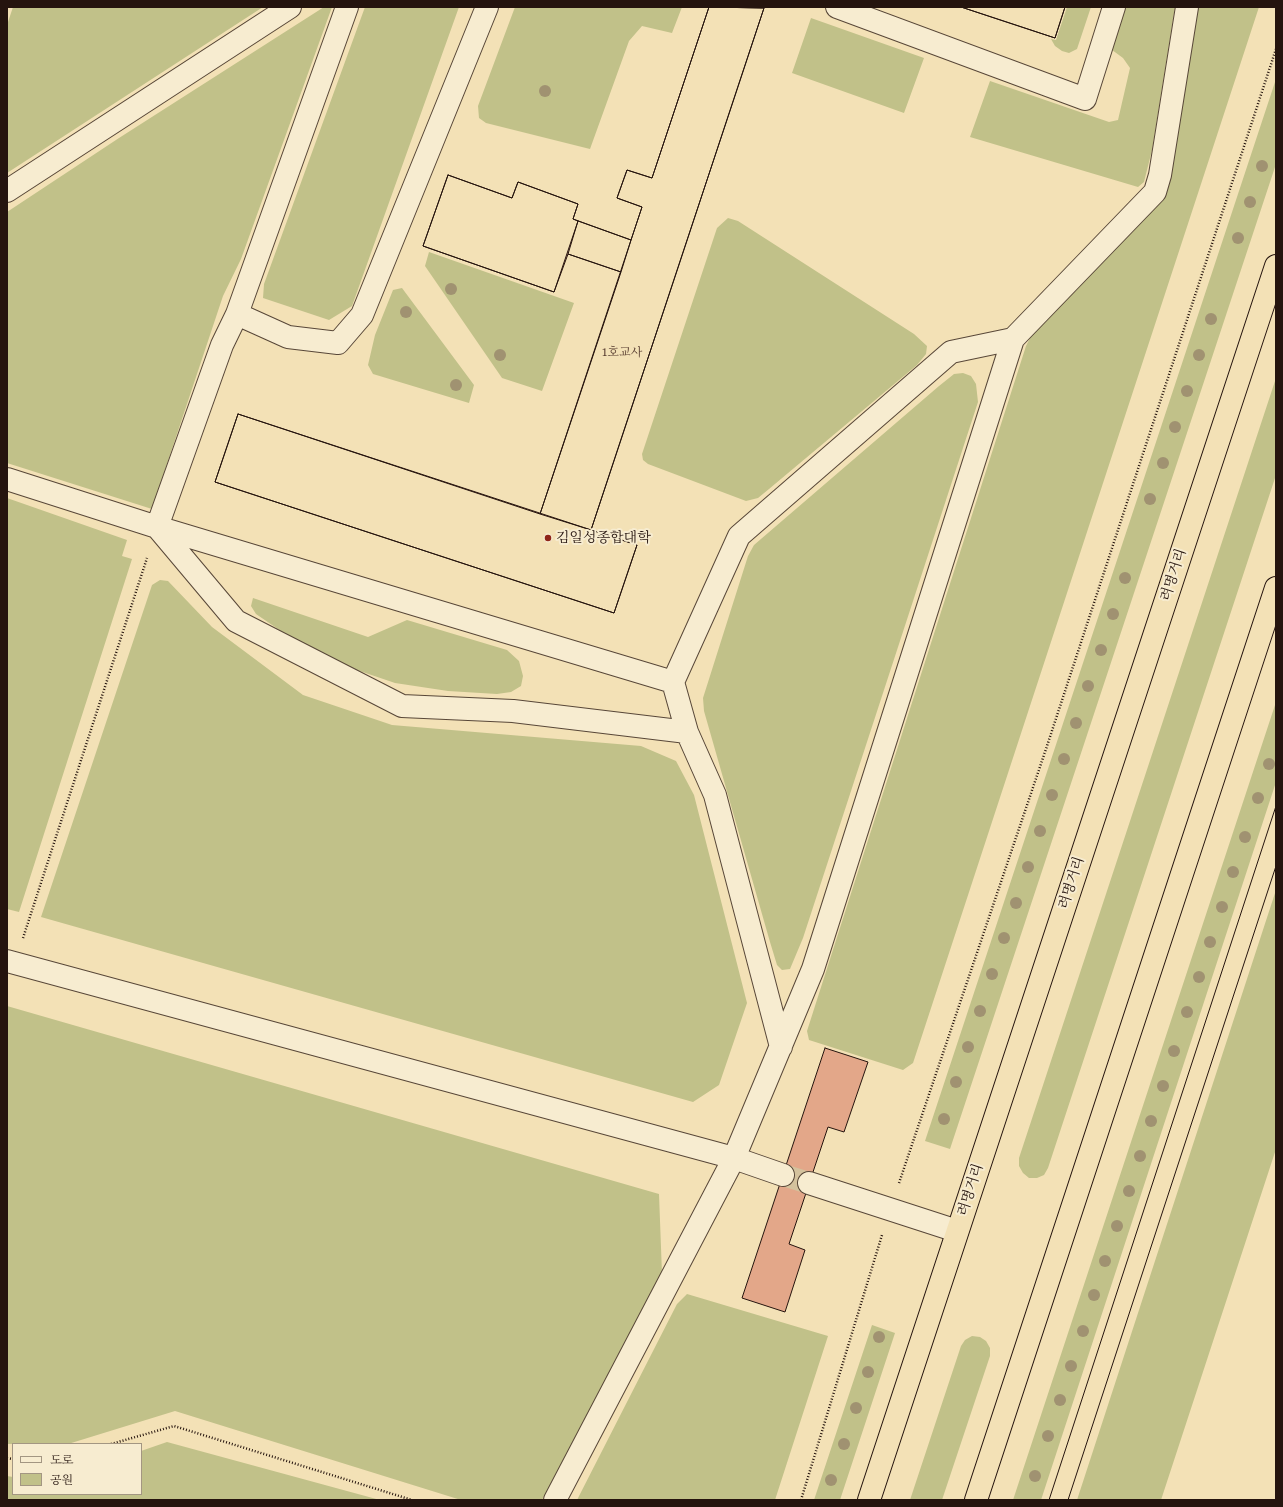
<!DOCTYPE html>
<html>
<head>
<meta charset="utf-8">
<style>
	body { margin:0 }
	#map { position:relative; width:1283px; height:1507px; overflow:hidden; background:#f3e1b6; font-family:"Gentium Book Plus","Noto Serif KR",serif }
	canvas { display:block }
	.frame { position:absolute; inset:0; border:8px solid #25140e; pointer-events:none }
	.legend { position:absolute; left:12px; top:1443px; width:130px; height:52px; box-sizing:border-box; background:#f7ecd0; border:1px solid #a39682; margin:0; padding:5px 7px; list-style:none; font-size:12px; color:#25140e }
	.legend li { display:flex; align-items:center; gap:8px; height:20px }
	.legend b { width:20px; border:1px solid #a39682 }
</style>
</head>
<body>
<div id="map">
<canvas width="1283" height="1507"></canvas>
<div class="frame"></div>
<ul class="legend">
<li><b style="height:5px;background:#f7ecd0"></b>도로</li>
<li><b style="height:11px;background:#c1c189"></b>공원</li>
</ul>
</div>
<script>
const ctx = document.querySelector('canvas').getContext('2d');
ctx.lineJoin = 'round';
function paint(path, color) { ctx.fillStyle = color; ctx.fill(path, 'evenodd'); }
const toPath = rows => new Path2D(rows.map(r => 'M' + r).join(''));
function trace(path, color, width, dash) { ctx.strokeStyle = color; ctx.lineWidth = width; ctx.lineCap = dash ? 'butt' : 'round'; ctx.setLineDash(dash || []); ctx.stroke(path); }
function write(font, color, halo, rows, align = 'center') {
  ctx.font = font + ' "Gentium Book Plus","Noto Serif KR",serif'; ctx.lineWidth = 4; ctx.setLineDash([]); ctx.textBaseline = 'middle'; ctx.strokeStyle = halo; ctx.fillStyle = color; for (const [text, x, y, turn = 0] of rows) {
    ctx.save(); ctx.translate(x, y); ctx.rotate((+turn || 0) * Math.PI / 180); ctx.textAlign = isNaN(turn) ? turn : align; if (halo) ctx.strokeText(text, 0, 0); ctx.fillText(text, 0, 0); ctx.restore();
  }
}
paint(toPath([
	[13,7,263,7,7,173,7,25],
	[324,7,332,7,241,259,223,296,152,509,7,463,7,212,119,138],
	[365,7,459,7,352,306,329,320,263,298,264,284],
	[515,7,682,7,672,33,642,26,629,41,590,149,486,123,479,118,478,106],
	[1067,7,1091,7,1077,49,1069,53,1062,51,1055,46,1051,39,1056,40],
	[1120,7,1175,7,1152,150,1144,182,1138,187,970,137,990,81,1109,122,1118,120,1130,68,1123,58,1108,47],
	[1193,7,1259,7,913,1063,903,1070,809,1040,807,1031,1026,346,1033,332,1165,197],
	[811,18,924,58,904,113,792,73],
	[1276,79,1276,164,950,1149,925,1141],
	[728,218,738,221,914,334,927,346,926,354,917,365,769,489,758,498,746,501,648,464,643,460,642,454,717,228],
	[429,252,574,303,542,391,502,378,425,266],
	[402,288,474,385,469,403,373,374,368,365,375,335,393,290],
	[963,373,971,376,976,384,978,402,803,938,790,969,782,970,777,965,770,942,704,711,703,698,748,556,754,545,939,386,954,374],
	[1276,378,1276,475,1048,1168,1044,1175,1037,1178,1029,1178,1023,1173,1019,1166,1019,1158],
	[7,498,127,540,122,556,132,559,19,912,7,909],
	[160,580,168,581,212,627,303,695,392,725,641,746,676,761,694,795,747,1003,719,1085,693,1102,41,917,152,585],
	[253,598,368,637,407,620,507,650,519,661,523,676,521,686,511,692,497,694,448,691,395,683,348,667,297,642,256,614,251,606],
	[1276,702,1276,782,1041,1500,1013,1500],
	[1276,890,1276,1149,1161,1500,1077,1500],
	[7,1006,659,1194,662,1274,542,1500,461,1500,175,1411,68,1444,7,1444],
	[687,1294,828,1336,775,1500,577,1500,677,1304],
	[872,1325,895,1333,840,1500,814,1500],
	[972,1336,980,1337,986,1341,990,1348,990,1356,942,1500,910,1500,961,1346,965,1340],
	[167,1442,380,1500,7,1500,7,1476,13,1477,13,1494,141,1494,141,1451]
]), '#c1c189');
const building = toPath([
	[709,7,764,8,591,530,637,545,614,613,215,482,238,414,540,514,621,272,568,254,554,292,423,246,448,175,512,198,518,182,578,204,573,219,631,240,642,207,617,198,627,170,652,178,709,7],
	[709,7,764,8,591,530,540,514,642,207,617,198,627,170,652,178,709,7],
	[961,7,1065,7,1055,38,961,7],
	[961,7,1065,7,1055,38,961,7],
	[448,175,512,198,518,182,578,204,573,219,578,221,554,292,423,246,448,175],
	[578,221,631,240,621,272,568,254,578,221],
	[238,414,637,545,614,613,215,482,238,414],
	[825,1048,868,1062,844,1132,828,1127,789,1244,805,1250,785,1312,742,1298,825,1048]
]);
paint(building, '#e3a789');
trace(building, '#25140e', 1);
trace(toPath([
	[783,1175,809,1183]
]), '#d4c29d', 22, [22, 11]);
const minor = toPath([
	[347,7,237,314,222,345,157,527,673,682,739,536,951,352,1013,339],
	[837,7,1085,99,1114,7],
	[7,191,290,7],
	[237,314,288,337,338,343,362,315,487,7],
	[7,479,157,527,236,621,402,706,513,711,687,732,715,795,781,1047],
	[673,682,687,732],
	[7,961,734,1158,783,1175],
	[809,1183,957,1231],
	[555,1500,734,1158,813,969,1013,339,1155,192,1160,175,1187,7]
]);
const highway = toPath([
	[869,1500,1276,266],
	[976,1500,1276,588]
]);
trace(minor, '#584738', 24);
trace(highway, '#25140e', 24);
trace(toPath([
	[23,938,147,558],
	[899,1183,1045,752,1276,49],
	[111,1444,174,1426,412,1500],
	[7,1458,13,1459],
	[801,1500,882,1235]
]), '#25140e', 2.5, [1, 2]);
trace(minor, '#f7ecd0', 22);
trace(highway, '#f3e1b6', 22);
trace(toPath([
	[1049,1500,1276,806],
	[1068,1500,1276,866]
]), '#25140e', 1);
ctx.fillStyle = '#a09271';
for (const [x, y] of [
	[545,91],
	[1262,166],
	[1250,202],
	[1238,238],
	[451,289],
	[406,312],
	[1211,319],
	[500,355],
	[1199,355],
	[456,385],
	[1187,391],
	[1175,427],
	[1163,463],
	[1150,499],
	[1125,578],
	[1113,614],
	[1101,650],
	[1088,686],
	[1076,723],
	[1064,759],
	[1269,764],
	[1052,795],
	[1258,798],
	[1040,831],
	[1245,837],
	[1028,867],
	[1233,872],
	[1016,903],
	[1222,907],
	[1004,938],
	[1210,942],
	[992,974],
	[1199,977],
	[980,1011],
	[1187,1012],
	[968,1047],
	[1174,1051],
	[956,1082],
	[1163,1086],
	[944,1119],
	[1151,1121],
	[1140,1156],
	[1129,1191],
	[1117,1226],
	[1105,1261],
	[1094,1295],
	[1083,1331],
	[879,1337],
	[1071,1366],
	[868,1372],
	[1060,1400],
	[856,1408],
	[1048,1436],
	[844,1444],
	[1035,1476],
	[831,1480]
]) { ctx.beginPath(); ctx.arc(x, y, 6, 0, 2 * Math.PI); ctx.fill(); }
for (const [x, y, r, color] of [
	[548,538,4,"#8f2418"]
]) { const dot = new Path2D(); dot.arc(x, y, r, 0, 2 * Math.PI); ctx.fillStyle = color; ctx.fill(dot); trace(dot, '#f7ecd0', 1.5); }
write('12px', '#54392d', null, [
	["1호교사",622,353]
]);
write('14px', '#25140e', '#f7ecd0', [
	["김일성종합대학",556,538]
], 'left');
write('14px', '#25140e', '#f7ecd0', [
	["려명거리",1174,575,-72],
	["려명거리",1072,883,-72],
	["려명거리",971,1190,-72]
]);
</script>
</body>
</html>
